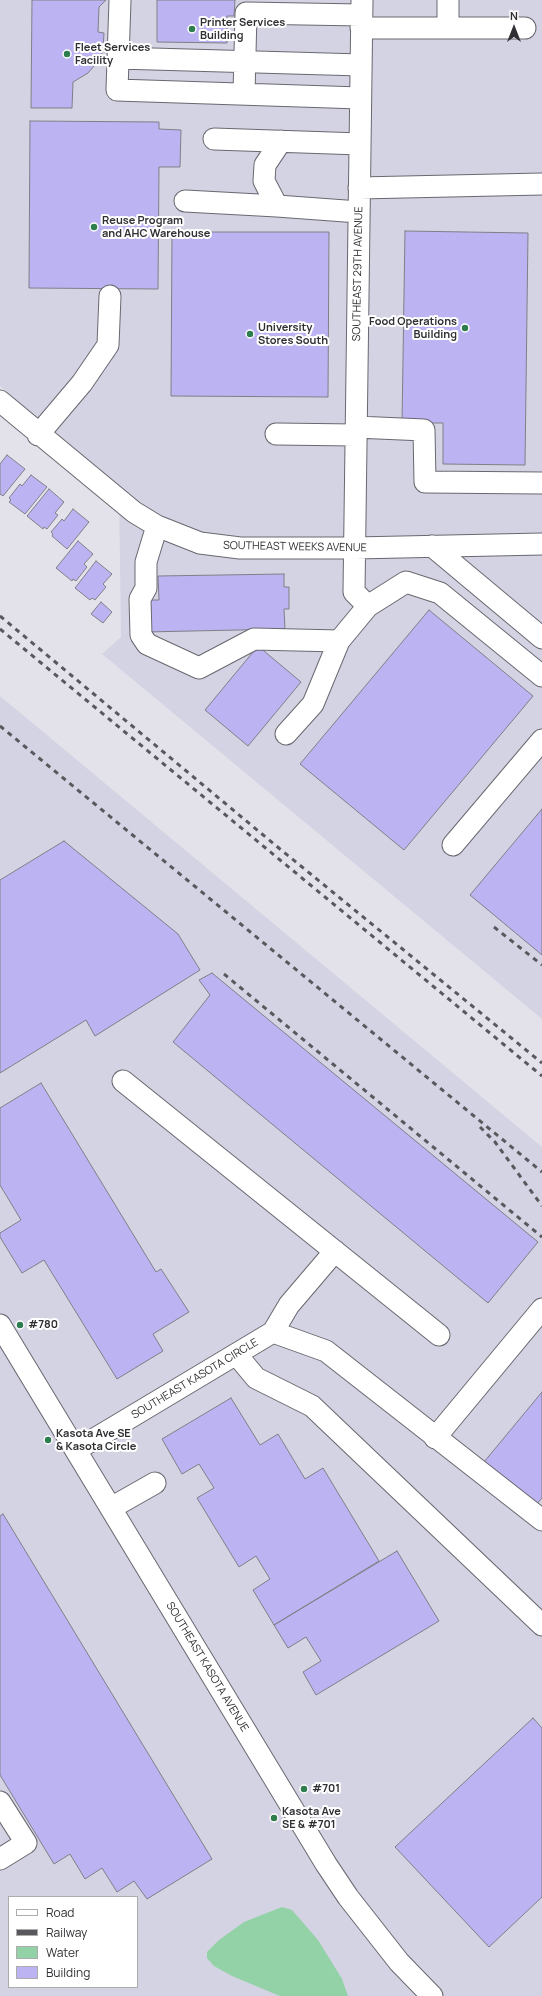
<!DOCTYPE html>
<html>
<head>
<meta charset="utf-8">
<style>
	body { margin:0 }
	#map { position:relative; width:542px; height:1996px; overflow:hidden; background:#e3e2eb; font-family:Manrope,sans-serif }
	canvas { display:block }
	.legend { position:absolute; left:8px; top:1896px; width:130px; height:92px; box-sizing:border-box; background:#fff; border:1px solid #acacad; margin:0; padding:5px 7px; list-style:none; font-size:12px; color:#302f33 }
	.legend li { display:flex; align-items:center; gap:8px; height:20px }
	.legend b { width:20px; border:1px solid #acacad }
	.north { position:absolute; left:494px; top:8px; width:40px; height:40px; -webkit-text-stroke:3px #fff; paint-order:stroke; rotate:0deg; font-size:11px; font-weight:700; line-height:16px; text-align:center; color:#302f33 }
	.north::after { content:''; display:block; margin:auto; width:14px; height:18px; background:#302f33; clip-path:polygon(50% 0,100% 100%,50% 72%,0 100%) }
</style>
</head>
<body>
<div id="map">
<canvas width="542" height="1996"></canvas>
<ul class="legend">
<li><b style="height:5px;background:#fff"></b>Road</li>
<li><b style="height:5px;background:#59585d"></b>Railway</li>
<li><b style="height:11px;background:#93d1a7"></b>Water</li>
<li><b style="height:11px;background:#bcb4f2"></b>Building</li>
</ul>
<div class="north">N</div>
</div>
<script>
const ctx = document.querySelector('canvas').getContext('2d');
ctx.lineJoin = 'round';
function paint(path, color) { ctx.fillStyle = color; ctx.fill(path, 'evenodd'); }
const toPath = rows => new Path2D(rows.map(r => 'M' + r).join(''));
function trace(path, color, width, dash) { ctx.strokeStyle = color; ctx.lineWidth = width; ctx.lineCap = dash ? 'butt' : 'round'; ctx.setLineDash(dash || []); ctx.stroke(path); }
function write(font, color, halo, rows, align = 'center') {
  ctx.font = font + ' Manrope,sans-serif'; ctx.lineWidth = 4; ctx.setLineDash([]); ctx.textBaseline = 'middle'; ctx.strokeStyle = halo; ctx.fillStyle = color; for (const [text, x, y, turn = 0] of rows) {
    ctx.save(); ctx.translate(x, y); ctx.rotate((+turn || 0) * Math.PI / 180); ctx.textAlign = isNaN(turn) ? turn : align; if (halo) ctx.strokeText(text, 0, 0); ctx.fillText(text, 0, 0); ctx.restore();
  }
}
paint(toPath([
	[0,0,542,0,542,1019,102,654,121,637,119,489,0,386],
	[0,696,542,1147,542,1996,0,1996],
	[9,1897,137,1897,137,1987,9,1987]
]), '#d4d3e3');
paint(toPath([
	[282,1907,292,1910,318,1940,342,1979,348,1996,280,1996,232,1976,214,1966,207,1958,207,1952,219,1940,244,1922]
]), '#93d1a7');
const building = toPath([
	[32,0,106,0,99,7,98,32,104,33,103,50,100,59,88,73,73,82,72,108,31,108,32,0],
	[157,0,235,0,234,16,227,16,227,43,157,42,157,0],
	[30,121,159,122,159,129,181,130,180,167,159,167,158,289,29,288,30,121],
	[405,231,528,233,525,465,443,464,443,423,402,423,405,231],
	[172,232,329,232,328,397,171,396,172,232],
	[7,455,25,469,3,496,0,494,0,464,7,455],
	[31,475,47,487,25,514,9,502,11,500,9,498,20,484,22,486,31,475],
	[49,489,64,502,55,513,58,515,47,529,44,527,43,529,27,516,49,489],
	[73,509,89,522,67,549,52,536,53,534,51,532,62,519,64,521,73,509],
	[78,541,93,554,84,564,87,567,76,581,73,579,72,581,56,568,78,541],
	[96,561,112,574,103,584,106,587,95,600,92,598,90,600,75,588,96,561],
	[284,574,284,587,289,587,289,609,284,609,285,629,145,632,145,600,159,600,158,576,284,574],
	[101,602,112,612,103,623,91,614,101,602],
	[429,610,533,696,404,850,300,764,429,610],
	[258,646,301,682,248,746,205,710,258,646],
	[542,809,542,955,470,895,542,809],
	[64,841,178,934,200,970,95,1036,86,1020,0,1073,0,880,64,841],
	[212,973,538,1242,488,1303,173,1042,210,995,199,980,212,973],
	[41,1083,156,1272,161,1269,189,1312,153,1334,163,1351,117,1379,44,1260,22,1273,0,1237,0,1233,21,1220,0,1185,0,1108,41,1083],
	[542,1392,542,1498,536,1505,484,1462,542,1392],
	[231,1398,260,1445,278,1434,305,1479,323,1468,379,1561,274,1625,253,1590,270,1579,256,1556,239,1567,197,1498,214,1488,199,1464,182,1474,162,1439,231,1398],
	[3,1514,212,1859,147,1899,134,1881,117,1892,102,1868,85,1879,70,1854,54,1864,0,1775,0,1516,3,1514],
	[397,1551,439,1621,316,1695,303,1672,321,1661,306,1637,288,1648,274,1625,397,1551],
	[533,1718,542,1728,542,1897,489,1947,395,1847,533,1718]
]);
paint(building, '#bcb4f2');
trace(building, '#807f87', 1);
const minor = toPath([
	[120,0,117,90,360,98],
	[448,0,448,28],
	[361,28,525,28],
	[118,58,361,65],
	[244,94,246,13,361,15],
	[214,139,360,144],
	[281,141,265,165,264,181,277,206,359,212],
	[359,188,542,184],
	[185,201,277,206],
	[0,401,134,512,157,526,200,543,240,548,355,548,542,544],
	[356,427,424,430,425,482,542,483],
	[276,434,355,435],
	[38,435,82,383,108,345,110,296],
	[157,526,146,562,146,588,140,599,141,635,147,644,199,668,254,639,339,641,368,606,354,592,362,0],
	[432,546,542,638],
	[368,606,406,582,440,593,542,676],
	[286,734,313,704,339,641],
	[453,845,542,740],
	[123,1081,439,1335],
	[0,1325,326,1864,348,1897,399,1962,432,1996],
	[273,1332,326,1351,542,1520],
	[236,1354,256,1378,312,1406,542,1625],
	[435,1438,542,1309],
	[76,1450,273,1332,289,1305,335,1251],
	[111,1508,155,1483],
	[0,1802,26,1843,0,1859]
]);
trace(minor, '#696870', 23);
trace(minor, '#fff', 21);
trace(toPath([
	[0,616,280,849,542,1063],
	[0,629,542,1076],
	[0,726,542,1172],
	[494,927,542,965],
	[224,974,542,1237],
	[480,1127,495,1142,542,1206]
]), '#59585d', 3, [5, 5]);
for (const [x, y, r, color] of [
	[192,29,4,"#2d7d4e"],
	[67,54,4,"#2d7d4e"],
	[94,227,4,"#2d7d4e"],
	[465,328,4,"#2d7d4e"],
	[250,334,4,"#2d7d4e"],
	[20,1325,4,"#2d7d4e"],
	[48,1440,4,"#2d7d4e"],
	[304,1789,4,"#2d7d4e"],
	[274,1818,4,"#2d7d4e"]
]) { const dot = new Path2D(); dot.arc(x, y, r, 0, 2 * Math.PI); ctx.fillStyle = color; ctx.fill(dot); trace(dot, '#fff', 1.5); }
write('bold 11px', '#302f33', '#fff', [
	["Printer Services",200,23],
	["Building",200,36],
	["Fleet Services",75,48],
	["Facility",75,61],
	["Reuse Program",102,221],
	["and AHC Warehouse",102,234],
	["Food Operations",457,322,"right"],
	["Building",457,335,"right"],
	["University",258,328],
	["Stores South",258,341],
	["#780",28,1325],
	["Kasota Ave SE",56,1434],
	["& Kasota Circle",56,1447],
	["#701",312,1789],
	["Kasota Ave",282,1812],
	["SE & #701",282,1825]
], 'left');
write('11px', '#302f33', '#fff', [
	["SOUTHEAST 29TH AVENUE",358,274,-89],
	["SOUTHEAST WEEKS AVENUE",295,547,1],
	["SOUTHEAST KASOTA CIRCLE",195,1379,-31],
	["SOUTHEAST KASOTA AVENUE",207,1667,59]
]);
</script>
</body>
</html>
